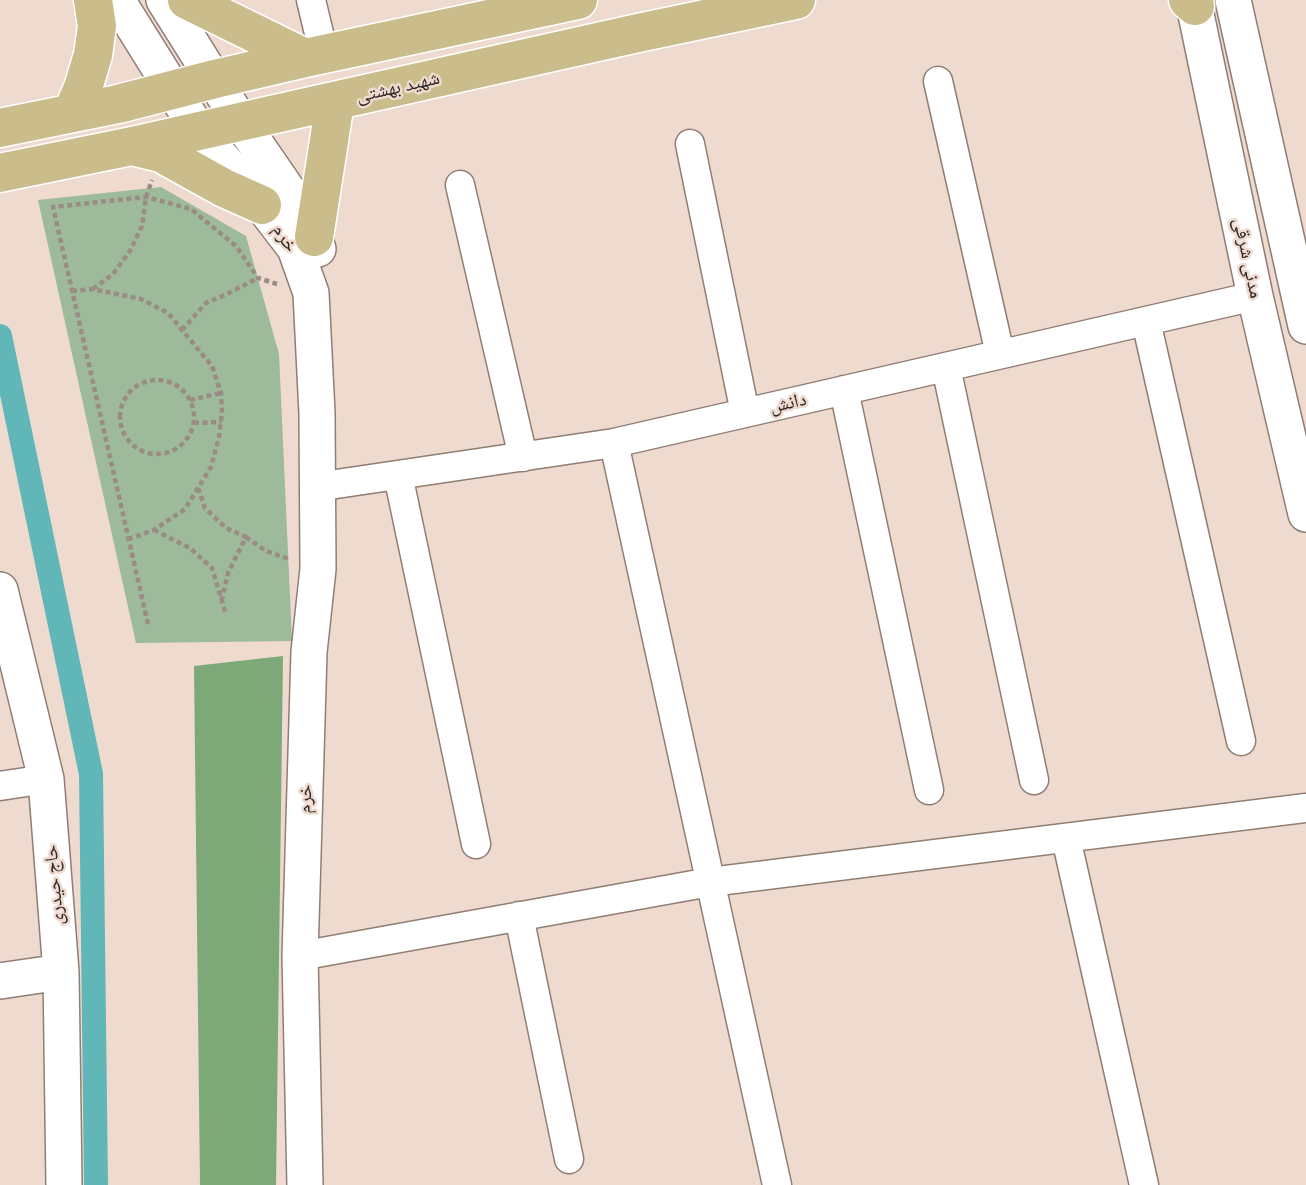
<!DOCTYPE html>
<html>
<head>
<meta charset="utf-8">
<style>
	body { margin:0 }
	canvas { display:block; background:#eedacf }
</style>
</head>
<body>
<canvas width="1306" height="1185"></canvas>
<script>
const ctx = document.querySelector('canvas').getContext('2d');
ctx.lineJoin = 'round';
function paint(path, color) { ctx.fillStyle = color; ctx.fill(path, 'evenodd'); }
const toPath = rows => new Path2D(rows.map(r => 'M' + r).join(''));
function trace(path, color, width, dash) { ctx.strokeStyle = color; ctx.lineWidth = width; ctx.lineCap = dash ? 'butt' : 'round'; ctx.setLineDash(dash || []); ctx.stroke(path); }
function write(font, color, halo, rows, align = 'center') {
  ctx.font = font + ' "Public Sans","Noto Naskh Arabic",sans-serif'; ctx.lineWidth = 5; ctx.setLineDash([]); ctx.textBaseline = 'middle'; ctx.strokeStyle = halo; ctx.fillStyle = color; for (const [text, x, y, turn = 0] of rows) {
    ctx.save(); ctx.translate(x, y); ctx.rotate((+turn || 0) * Math.PI / 180); ctx.textAlign = isNaN(turn) ? turn : align; if (halo) ctx.strokeText(text, 0, 0); ctx.fillText(text, 0, 0); ctx.restore();
  }
}
paint(toPath([
	[161,187,246,236,279,354,292,641,136,643,38,200]
]), '#9dba9a');
paint(toPath([
	[283,656,276,1185,200,1185,194,666]
]), '#7da979');
trace(toPath([
	[0,336,91,774,96,1185]
]), '#61b7b7', 24);
const minor = toPath([
	[311,0,324,54],
	[938,81,1000,354],
	[690,144,745,413],
	[460,185,523,457],
	[1146,321,1241,741],
	[946,367,1034,780],
	[844,390,929,790],
	[614,443,777,1185],
	[398,475,476,844],
	[316,487,614,443,1255,296],
	[0,786,46,779],
	[1066,838,1144,1185],
	[519,916,569,1159],
	[300,956,710,882,1306,808]
]);
const tertiary = toPath([
	[117,0,198,130,262,205,295,248,311,293,317,413,318,569,309,652,300,956,305,1185],
	[164,0,240,121,306,217,314,237,318,249],
	[1193,0,1255,296,1306,514],
	[1233,0,1306,326],
	[0,590,46,779,61,972,64,1185],
	[0,981,61,972]
]);
const primary = toPath([
	[187,0,305,58],
	[1188,0,1195,6],
	[72,113,83,88,93,55,97,26,93,0],
	[0,128,118,104,215,79,305,58,578,0],
	[132,146,161,153,224,188,262,205],
	[0,173,132,146,638,33,796,0],
	[314,237,335,102]
]);
trace(minor, '#907e74', 31);
trace(tertiary, '#907e74', 38);
trace(primary, '#fff', 41);
trace(toPath([
	[93,289,113,274,130,251,142,226,146,197,152,180],
	[72,291,92,289,141,299,168,313,212,366,221,393,222,412,219,437,211,467,185,509,154,530,129,539],
	[182,330,206,303,227,294,258,278],
	'120 417a37 37 0 1 1 74 0a37 37 0 1 1-74 0Z',
	[190,400,221,393],
	[194,423,221,422],
	[198,488,205,508,226,528,246,537,228,573,222,599],
	[154,530,190,548,212,568,226,615],
	[246,537,266,551,289,559],
	[148,624,53,207,146,197,191,209,236,246,258,278,277,284]
]), '#9a8b84', 4.5, [5, 3.5]);
trace(minor, '#fff', 28);
trace(tertiary, '#fff', 35);
trace(primary, '#cabc8b', 38);
write('19px', '#2f2824', '#eedacf', [
	["شهید بهشتی",398,87,-13],
	["خرم",285,238,57],
	["مدنی شرقی",1248,258,78],
	["دانش",788,403,-13],
	["خرم",305,799,-88],
	["حاج حیدری",54,885,-95]
]);
</script>
</body>
</html>
